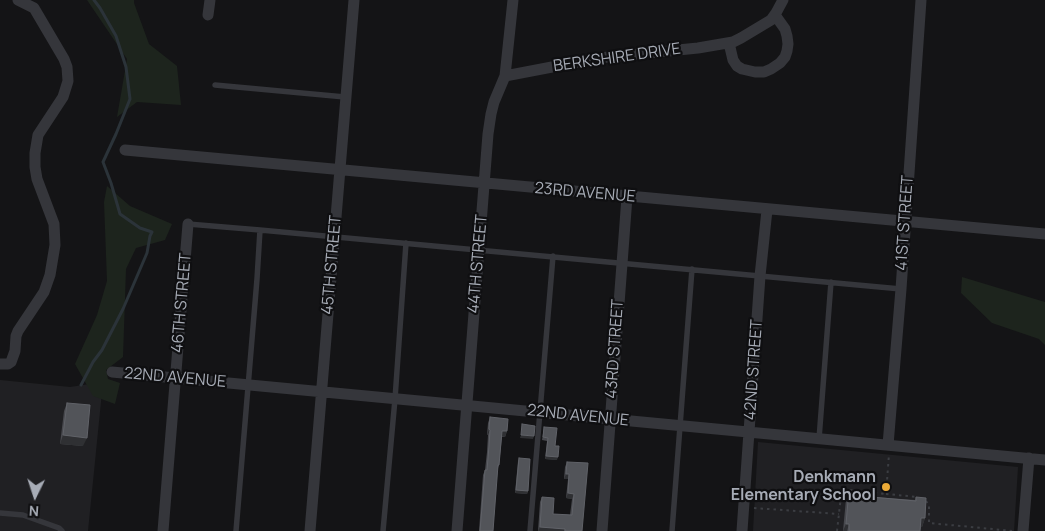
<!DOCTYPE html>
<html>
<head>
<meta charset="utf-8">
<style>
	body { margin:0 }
	#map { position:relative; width:1045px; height:531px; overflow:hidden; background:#141416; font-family:Manrope,sans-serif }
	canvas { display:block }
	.north { position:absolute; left:10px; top:471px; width:50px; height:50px; -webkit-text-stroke:4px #0f0f11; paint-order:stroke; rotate:184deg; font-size:14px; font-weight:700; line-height:20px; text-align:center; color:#a7acb6 }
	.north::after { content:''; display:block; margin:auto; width:18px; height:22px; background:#a7acb6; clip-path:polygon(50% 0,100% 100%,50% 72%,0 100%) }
</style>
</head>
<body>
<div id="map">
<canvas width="1045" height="531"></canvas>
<div class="north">N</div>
</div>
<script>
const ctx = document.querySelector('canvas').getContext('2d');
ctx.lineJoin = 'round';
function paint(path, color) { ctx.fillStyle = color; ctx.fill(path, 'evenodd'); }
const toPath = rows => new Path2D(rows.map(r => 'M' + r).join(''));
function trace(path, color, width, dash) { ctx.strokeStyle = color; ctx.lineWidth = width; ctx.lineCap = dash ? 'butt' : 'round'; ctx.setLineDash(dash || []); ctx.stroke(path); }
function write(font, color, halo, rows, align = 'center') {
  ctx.font = font + ' Manrope,sans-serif'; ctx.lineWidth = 4.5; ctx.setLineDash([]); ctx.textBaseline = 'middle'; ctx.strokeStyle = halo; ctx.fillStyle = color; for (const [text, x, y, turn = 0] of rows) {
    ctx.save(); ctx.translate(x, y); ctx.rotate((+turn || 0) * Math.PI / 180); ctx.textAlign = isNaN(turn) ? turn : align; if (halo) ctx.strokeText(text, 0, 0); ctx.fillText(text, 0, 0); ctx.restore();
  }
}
paint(toPath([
	[0,380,70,387,103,382,88,531,0,531],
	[758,442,1018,467,1014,531,753,531]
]), '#202023');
paint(toPath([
	[87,0,134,0,134,3,149,44,177,66,181,105,137,102,117,117,127,59],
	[107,186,130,206,172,224,165,240,136,248,126,269,123,357,106,370,108,379,120,383,115,404,93,396,75,364,97,315,107,281,104,202],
	[962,277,1045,302,1045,345,1039,339,992,323,961,293]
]), '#1d241d');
trace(toPath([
	[81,385,93,362,102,350,123,309,147,253,150,236,152,232,140,228,120,214,111,183,103,162,116,134,130,99,126,67,116,36,100,8,94,0]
]), '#2b3339', 3);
trace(toPath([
	[886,494,918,497],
	[926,501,929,505,929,523,1013,531],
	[754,508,839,514],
	[837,531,841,496,847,490,886,494,889,454]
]), '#3b3d42', 2, [2.5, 4]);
trace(toPath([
	[215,85,345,97],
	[188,224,260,230,901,289],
	[819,439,831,282],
	[0,513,23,515,59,528,62,531],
	[236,531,257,279,260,230],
	[383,531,395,399,406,243],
	[530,531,553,256],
	[672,531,692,269]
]), '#35363b', 5.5);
trace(toPath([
	[208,15,210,0],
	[729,43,733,60,737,66,742,69,755,72,764,72,771,69,780,63,785,57,787,51,788,44,787,36,785,29,775,15],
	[505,76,599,58,698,48,733,42,741,38,771,20,776,13,783,0],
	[125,150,1045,234],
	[0,364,8,364,11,362,15,351,16,336,18,331,44,292,50,275,55,245,54,224,37,179,35,167,35,153,38,135,63,97,68,81,67,67,64,59,34,8,18,0],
	[112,372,1045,460],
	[888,445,901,289,921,0],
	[163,531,188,224],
	[310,531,354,0],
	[457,531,488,134,491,114,494,102,505,76,513,0],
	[602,531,627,197],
	[742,531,760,276,767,210],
	[1023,531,1029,458]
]), '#35363b', 11);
paint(toPath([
	[67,403,83,446,60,444,64,411],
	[490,417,507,431,505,437,502,437,499,465,497,471,493,531,479,531,483,475,485,470,487,452,488,435,487,435,488,423],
	[544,427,555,446,557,460,545,459,547,441,542,440],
	[519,458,528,491,527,494,515,493,518,461],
	[567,462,582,531,538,531,540,502,542,497,553,514,570,515,572,499,566,498,568,479,564,479,565,467],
	[849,490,860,496,915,500,916,497,925,518,922,527,921,527,920,531,843,531,846,499]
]), '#48494e');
paint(toPath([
	[489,429,490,430,488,435,487,435],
	[502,431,507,431,505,437,500,436],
	[63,435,87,438,83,446,60,444],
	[521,435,534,436,533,439,520,438],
	[546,456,558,457,557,460,545,459],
	[566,474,569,474,568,479,564,479],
	[516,490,528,491,527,494,515,493],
	[568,493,574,494,572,499,566,498],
	[921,518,925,518,922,527,918,527],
	[846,524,849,524,847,531,843,531],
	[540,527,565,529,564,531,538,531]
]), '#2f3033');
const building = toPath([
	[67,403,90,405,87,438,63,435,67,403],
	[490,417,508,419,507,431,502,431,499,465,498,465,493,531,480,531,485,470,487,470,489,446,490,430,489,429,490,417],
	[522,424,535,426,534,436,521,435,522,424],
	[544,427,557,428,555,446,559,446,558,457,546,456,548,438,543,437,544,427],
	[519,458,530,459,528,491,516,490,519,458],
	[567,462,588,463,582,531,565,531,565,529,540,527,542,497,554,498,553,514,572,515,574,494,568,493,569,474,566,474,567,462],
	[849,490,860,491,860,496,916,501,916,497,926,498,925,518,921,518,920,531,849,531,849,524,846,524,849,490]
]);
paint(building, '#525459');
trace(building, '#606268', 1);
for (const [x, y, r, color] of [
	[886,487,5,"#ebaa37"]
]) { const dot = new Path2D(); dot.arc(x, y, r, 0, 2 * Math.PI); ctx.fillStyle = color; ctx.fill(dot); trace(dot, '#0f0f11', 2); }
write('16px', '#a7acb6', '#0f0f11', [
	["BERKSHIRE DRIVE",617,58,-8],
	["23RD AVENUE",585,193,5],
	["41ST STREET",905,223,-86],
	["44TH STREET",478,264,-85],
	["45TH STREET",332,265,-85],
	["46TH STREET",182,303,-85],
	["43RD STREET",615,349,-86],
	["42ND STREET",754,370,-86],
	["22ND AVENUE",175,378,5],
	["22ND AVENUE",578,416,6]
]);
write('bold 16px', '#a7acb6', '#0f0f11', [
	["Denkmann",876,478],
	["Elementary School",876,496]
], 'right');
</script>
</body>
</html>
